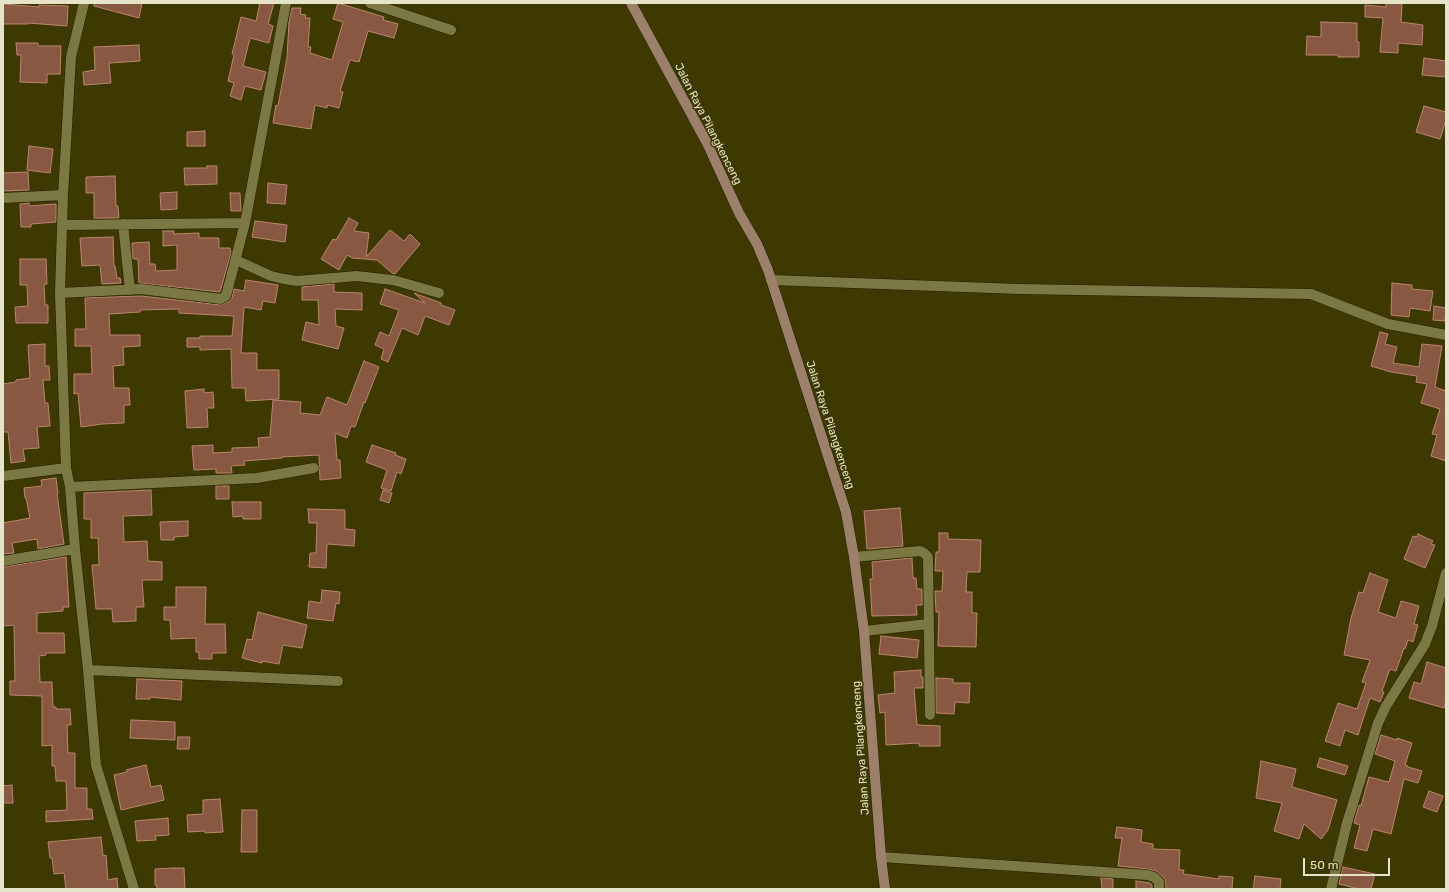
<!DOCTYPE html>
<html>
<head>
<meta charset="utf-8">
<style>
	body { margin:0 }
	#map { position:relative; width:1449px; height:892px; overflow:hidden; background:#3e3900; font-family:Rubik,sans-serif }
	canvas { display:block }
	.frame { position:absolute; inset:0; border:4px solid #e5e4c8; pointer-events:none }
	.scale { position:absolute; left:1303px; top:858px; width:87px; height:18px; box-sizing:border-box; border:2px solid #e5e4c8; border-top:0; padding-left:5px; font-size:12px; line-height:14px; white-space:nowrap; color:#e5e4c8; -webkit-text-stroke:3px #3e3900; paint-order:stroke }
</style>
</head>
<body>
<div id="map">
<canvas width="1449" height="892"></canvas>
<div class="frame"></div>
<div class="scale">50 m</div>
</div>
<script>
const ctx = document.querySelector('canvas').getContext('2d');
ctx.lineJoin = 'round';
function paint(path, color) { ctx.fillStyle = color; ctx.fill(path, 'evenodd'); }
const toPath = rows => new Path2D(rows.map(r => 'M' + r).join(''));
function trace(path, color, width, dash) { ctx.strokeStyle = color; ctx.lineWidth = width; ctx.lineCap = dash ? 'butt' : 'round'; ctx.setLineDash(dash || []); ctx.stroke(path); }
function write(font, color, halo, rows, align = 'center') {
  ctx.font = font + ' Rubik,sans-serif'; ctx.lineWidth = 3; ctx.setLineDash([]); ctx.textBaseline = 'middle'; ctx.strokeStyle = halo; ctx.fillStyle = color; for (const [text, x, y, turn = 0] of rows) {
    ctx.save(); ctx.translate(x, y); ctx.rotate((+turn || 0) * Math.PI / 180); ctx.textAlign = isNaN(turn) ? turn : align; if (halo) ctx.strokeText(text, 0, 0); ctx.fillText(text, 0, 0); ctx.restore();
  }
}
const building = toPath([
	[94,3,142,3,139,18,94,6,94,3],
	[260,3,274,3,268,24,273,26,269,43,250,38,243,66,266,72,261,90,245,86,241,100,230,96,234,83,228,81,234,55,232,54,241,17,256,21,260,3],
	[338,3,384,17,383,20,398,24,394,38,368,31,359,62,350,60,340,91,343,92,339,108,327,105,327,108,315,105,311,129,273,123,276,105,278,106,287,58,289,22,292,8,301,8,300,14,306,15,305,18,310,18,308,47,311,47,310,53,332,60,343,22,333,19,338,3],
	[1386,3,1402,3,1401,22,1423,25,1422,45,1398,43,1398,53,1380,52,1383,18,1365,17,1365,5,1386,7,1386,3],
	[3,4,39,7,39,5,68,6,67,26,28,23,28,24,3,24,3,4],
	[1321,22,1357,23,1357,42,1359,42,1359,57,1338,57,1338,55,1306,55,1307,36,1321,37,1321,22],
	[16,43,38,43,38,46,61,46,60,74,47,74,47,83,20,82,21,55,17,55,16,43],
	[139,45,140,61,109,63,111,83,84,85,83,72,95,70,94,47,139,45],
	[1424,58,1446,61,1446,77,1422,75,1424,58],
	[1424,106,1446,112,1446,120,1440,139,1416,132,1424,106],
	[205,131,205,146,187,146,187,132,205,131],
	[29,146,53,149,50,173,27,170,29,146],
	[207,166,217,166,217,184,185,185,184,168,207,168,207,166],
	[28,172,29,190,3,191,3,173,28,172],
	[115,176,116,206,118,206,119,218,94,218,94,193,86,193,86,177,115,176],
	[268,183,287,185,285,204,267,203,268,183],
	[177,192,177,209,161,210,160,193,177,192],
	[230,193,240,193,241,211,231,211,230,193],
	[29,203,29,206,56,204,56,222,31,224,31,227,21,227,20,204,29,203],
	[349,218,358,223,354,231,369,233,366,257,390,230,404,241,410,234,420,244,395,274,392,273,377,260,352,258,347,255,339,270,321,259,333,239,336,240,349,218],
	[255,221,287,225,285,242,252,237,255,221],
	[163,231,174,231,174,234,199,233,199,238,219,238,219,248,230,248,231,253,220,292,139,283,138,259,133,259,132,243,149,242,150,264,155,264,156,271,177,270,177,245,163,246,163,231],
	[113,237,114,266,115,266,117,278,120,278,121,283,102,284,100,265,82,266,80,238,113,237],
	[20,259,46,259,47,284,44,284,45,305,48,305,48,323,16,323,15,307,28,306,27,285,20,285,20,259],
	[246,280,278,285,275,303,263,301,261,310,244,307,241,353,257,353,257,370,279,370,279,399,246,401,245,388,232,388,231,349,200,350,200,347,187,347,187,338,200,338,200,336,232,336,234,316,179,313,179,309,140,310,140,312,109,314,110,335,140,335,140,346,123,347,124,365,113,366,114,388,129,388,130,405,124,405,124,423,102,424,81,427,78,393,74,394,74,374,92,374,91,346,75,346,75,329,86,329,85,298,141,296,221,305,230,301,232,298,234,289,244,291,246,280],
	[1392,283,1412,285,1412,289,1433,291,1430,311,1410,308,1409,317,1391,315,1392,283],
	[334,284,334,292,362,293,362,310,335,309,336,326,344,328,338,349,302,340,306,322,319,325,318,300,302,300,302,287,334,284],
	[385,289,425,303,414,293,441,303,441,305,455,310,449,325,425,316,418,335,402,328,388,362,381,359,384,349,375,345,380,332,389,336,399,310,380,304,385,289],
	[1434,306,1446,308,1445,321,1433,320,1434,306],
	[1380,332,1388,334,1385,344,1397,347,1393,363,1419,367,1422,344,1442,346,1435,387,1446,391,1446,461,1431,456,1437,435,1432,434,1440,409,1421,403,1427,384,1416,382,1417,376,1391,372,1371,366,1380,332],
	[45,344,45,366,49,366,50,380,43,380,45,403,48,403,50,426,37,427,39,448,23,449,25,461,11,463,8,432,3,432,3,384,16,382,16,380,30,378,28,345,45,344],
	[364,361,379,367,365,403,364,402,355,427,351,426,347,438,335,433,337,460,340,460,341,478,320,480,319,455,282,457,282,458,244,461,245,465,231,466,232,473,216,473,216,469,194,470,192,446,213,445,213,453,232,452,232,448,259,447,258,438,270,437,273,400,301,402,300,413,320,415,327,397,347,405,364,361],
	[204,389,204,393,213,392,214,408,207,408,208,427,187,428,185,391,204,389],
	[372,445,396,453,395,455,406,459,401,474,397,472,391,491,381,488,387,470,366,462,372,445],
	[56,478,58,494,57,494,64,544,38,549,37,539,12,543,14,553,3,554,3,523,30,518,26,498,25,498,24,488,42,486,41,480,56,478],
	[216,486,229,486,229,499,216,499,216,486],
	[151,490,152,515,123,516,124,542,147,541,148,561,162,562,162,580,142,580,144,607,136,607,136,621,113,622,112,609,96,609,92,565,99,565,98,538,91,538,91,519,84,519,84,493,151,490],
	[383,490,392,493,389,503,380,500,383,490],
	[232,502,261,502,261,519,243,519,243,516,233,517,232,502],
	[900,508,903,546,867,549,864,511,900,508],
	[308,509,345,510,345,529,355,530,354,546,327,544,326,568,309,567,310,553,316,553,317,523,309,523,308,509],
	[188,521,188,536,174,537,174,540,161,540,160,522,188,521],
	[939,533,948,533,948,539,981,540,980,572,967,572,966,592,972,592,972,613,977,613,976,647,938,646,939,612,936,612,935,591,942,591,943,571,935,571,936,552,939,552,939,533],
	[1418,534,1433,541,1431,544,1435,545,1425,568,1404,559,1413,536,1417,537,1418,534],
	[66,557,69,607,63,607,63,611,37,613,37,633,64,633,65,653,46,653,46,655,39,656,40,682,52,682,53,707,56,707,56,709,70,709,71,725,67,725,68,753,75,753,75,788,87,788,87,809,92,809,93,819,46,822,46,811,67,810,66,781,56,781,55,766,52,766,52,745,42,746,42,696,10,695,10,681,15,681,14,625,3,626,3,567,66,557],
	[912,558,913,578,916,578,917,589,922,589,922,605,916,605,917,615,872,616,870,579,873,579,872,562,912,558],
	[1370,573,1388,580,1378,612,1396,618,1401,601,1419,606,1414,624,1418,625,1413,642,1408,640,1405,649,1404,648,1396,671,1390,669,1382,691,1384,692,1380,702,1370,698,1358,735,1345,730,1340,746,1325,741,1338,703,1357,709,1366,683,1362,682,1370,660,1344,655,1351,618,1359,592,1363,593,1370,573],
	[176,587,206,587,205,624,225,624,226,653,212,653,212,659,199,659,199,652,196,652,196,638,171,639,170,620,164,620,164,607,176,607,176,587],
	[322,590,340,592,339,604,336,603,333,621,307,618,309,601,321,603,322,590],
	[258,612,307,625,302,648,283,645,279,664,262,661,262,663,242,658,247,639,252,640,258,612],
	[881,636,919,640,917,658,879,654,881,636],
	[1427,662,1446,668,1446,701,1444,708,1409,698,1414,682,1421,684,1427,662],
	[921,670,921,677,923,677,923,688,914,688,917,725,940,726,940,746,919,746,919,743,886,745,885,712,880,713,878,695,895,693,894,672,921,670],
	[936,678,953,679,953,683,970,683,969,703,955,702,954,714,936,713,936,678],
	[137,679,182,681,181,700,150,697,150,699,136,699,137,679],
	[131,720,175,722,175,740,130,738,131,720],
	[1381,735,1397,740,1397,738,1412,743,1405,765,1408,766,1408,767,1422,771,1418,783,1404,779,1391,834,1373,829,1367,851,1354,848,1360,825,1354,823,1359,805,1361,806,1369,777,1389,782,1395,761,1375,754,1381,735],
	[178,737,190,737,189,749,177,749,178,737],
	[1320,758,1348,766,1345,775,1317,767,1320,758],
	[1261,761,1296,769,1292,787,1337,800,1328,830,1321,839,1304,824,1299,839,1274,831,1282,803,1256,798,1261,761],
	[146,765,151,787,161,785,164,800,121,810,114,775,127,772,126,770,146,765],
	[12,785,13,803,3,803,3,786,12,785],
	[1429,791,1443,796,1437,812,1423,807,1429,791],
	[220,799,223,832,205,833,205,831,188,832,187,815,203,814,203,800,220,799],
	[242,810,257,810,257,852,241,852,242,810],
	[168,818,169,835,155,836,156,840,137,841,135,821,168,818],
	[1117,827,1142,830,1141,842,1153,844,1153,849,1180,850,1179,870,1184,870,1183,874,1219,879,1219,876,1233,877,1232,889,1166,889,1165,879,1156,871,1148,869,1118,866,1122,838,1115,838,1117,827],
	[101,837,103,856,106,855,108,880,117,878,118,889,66,889,64,873,54,874,52,858,50,858,48,842,101,837],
	[1343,867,1375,874,1371,889,1359,889,1339,884,1343,867],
	[173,868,184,868,185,889,157,889,157,885,155,885,155,869,173,868],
	[1255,876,1281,879,1280,889,1253,889,1255,876],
	[1101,878,1113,879,1113,889,1102,889,1101,878],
	[1136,881,1150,883,1152,885,1152,889,1136,889,1136,881]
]);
paint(building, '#895842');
trace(building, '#bb866e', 1);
const street = toPath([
	[84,3,71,57,63,195,60,293,66,468,70,487,75,549,88,670,96,765,134,889],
	[370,3,451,30],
	[3,198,63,195],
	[245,223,286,3],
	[123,224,130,290],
	[236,260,271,276,284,279,297,281,357,276,374,278,393,280,439,293],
	[771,280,1019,289,1311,294,1388,324,1446,335],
	[60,293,141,289,221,299,226,296,245,223,63,225],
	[3,476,66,468],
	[70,487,257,478,314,468],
	[854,557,920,551,924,553,928,557,930,715],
	[3,561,75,549],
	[864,631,928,624],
	[88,670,338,681],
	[881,857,1148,875,1154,877,1159,882,1159,889],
	[1331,889,1347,823,1378,723,1386,706,1425,644,1432,626,1446,573]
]);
const secondary = toPath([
	[631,3,707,143,739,213,757,244,768,270,846,512,854,557,864,631,881,857,885,889]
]);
trace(street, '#222004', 11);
trace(secondary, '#222004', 11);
trace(street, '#7c7843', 10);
trace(secondary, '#9d806a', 10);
write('11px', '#e5e4c8', '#3e3900', [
	["Jalan Raya Pilangkenceng",708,124,63],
	["Jalan Raya Pilangkenceng",830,425,72],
	["Jalan Raya Pilangkenceng",861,748,-94]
]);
</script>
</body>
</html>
